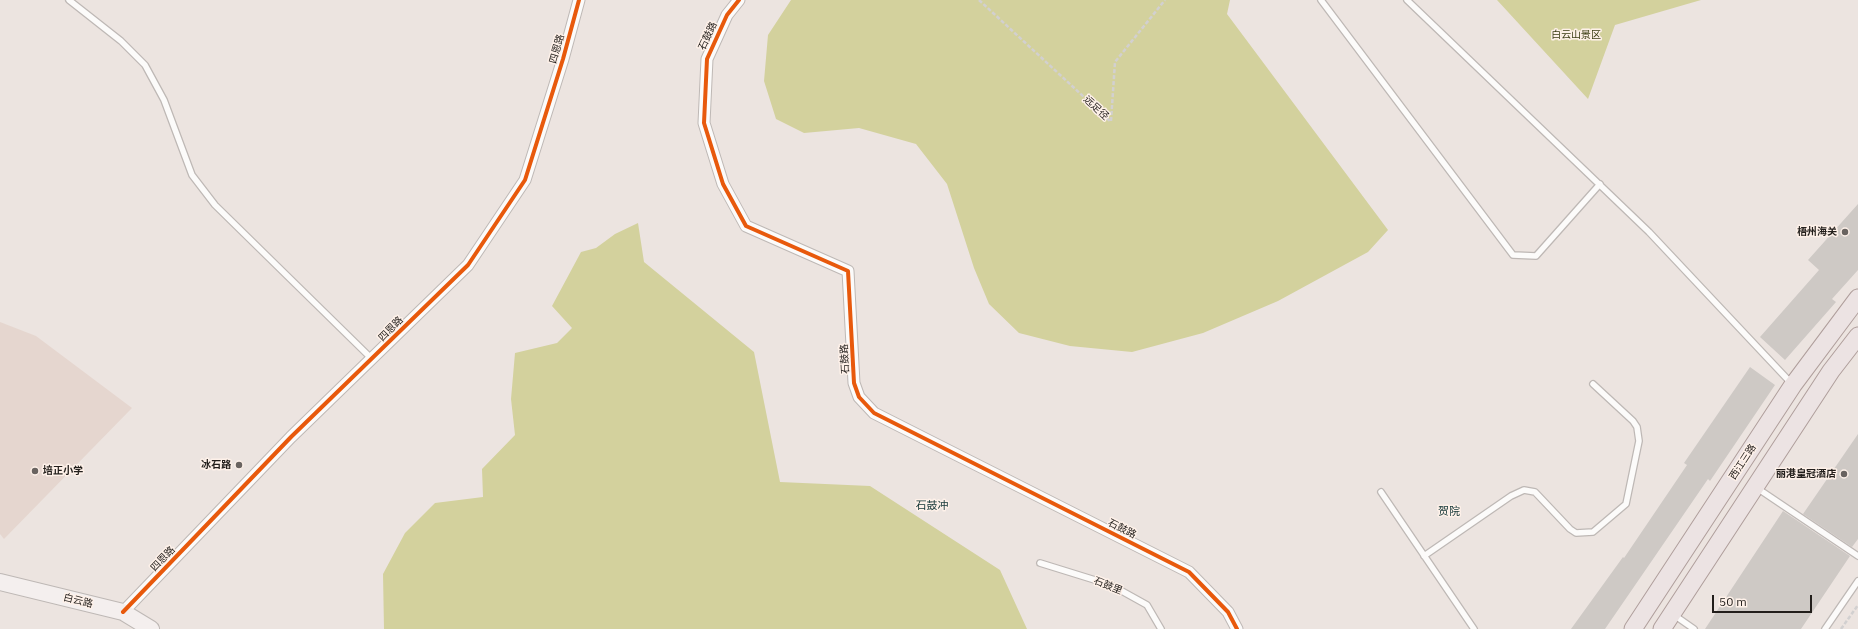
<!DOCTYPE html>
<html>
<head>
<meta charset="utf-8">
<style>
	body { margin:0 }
	#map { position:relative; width:1858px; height:629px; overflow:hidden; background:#ece4e0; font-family:"IBM Plex Sans",sans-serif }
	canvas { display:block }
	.scale { position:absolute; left:1712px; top:595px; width:100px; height:18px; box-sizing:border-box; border:2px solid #221e1b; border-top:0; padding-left:5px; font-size:12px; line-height:14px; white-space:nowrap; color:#221e1b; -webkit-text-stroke:3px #fef1e9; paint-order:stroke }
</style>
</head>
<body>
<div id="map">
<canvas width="1858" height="629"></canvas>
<div class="scale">50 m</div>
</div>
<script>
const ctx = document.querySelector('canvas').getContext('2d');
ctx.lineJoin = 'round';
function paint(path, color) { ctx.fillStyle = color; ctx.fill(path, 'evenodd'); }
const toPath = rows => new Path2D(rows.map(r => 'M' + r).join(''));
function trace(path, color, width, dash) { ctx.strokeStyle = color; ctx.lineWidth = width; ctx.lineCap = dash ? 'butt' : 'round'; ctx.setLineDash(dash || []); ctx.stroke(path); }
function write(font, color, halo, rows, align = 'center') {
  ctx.font = font + ' "IBM Plex Sans","Noto Sans SC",sans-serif'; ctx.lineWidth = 3; ctx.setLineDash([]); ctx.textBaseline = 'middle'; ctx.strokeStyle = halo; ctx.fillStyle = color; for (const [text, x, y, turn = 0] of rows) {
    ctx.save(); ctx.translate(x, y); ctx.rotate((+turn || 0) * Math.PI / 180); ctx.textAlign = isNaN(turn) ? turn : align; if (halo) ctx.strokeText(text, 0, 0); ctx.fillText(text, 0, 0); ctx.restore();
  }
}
paint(toPath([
	[0,322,36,336,132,408,4,539,0,534]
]), '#e5d6cf');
paint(toPath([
	[791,0,1230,0,1227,14,1388,230,1368,252,1278,301,1203,333,1132,352,1070,346,1019,333,989,304,974,268,947,184,916,144,859,128,804,133,776,119,764,81,768,35],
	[1497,0,1701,0,1615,25,1588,99],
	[638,223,644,262,754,352,780,482,870,486,1000,570,1027,629,384,629,383,574,405,533,435,503,483,497,482,469,515,435,511,399,515,353,557,343,572,328,552,306,581,252,596,248,615,234]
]), '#d3d19d');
paint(toPath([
	[1858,204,1858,270,1832,299,1836,302,1785,360,1760,337,1819,270,1808,260],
	[1750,367,1775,385,1710,481,1708,479,1605,629,1571,629,1623,557,1624,558,1687,465,1684,463],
	[1858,434,1858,539,1852,547,1803,514],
	[1783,511,1850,556,1801,629,1705,629]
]), '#cec9c5');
const lane = toPath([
	[69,0,121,41,145,65,164,100,192,175,215,205,372,359],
	[1321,0,1513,255,1536,256,1600,184],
	[1407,0,1649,232,1792,384],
	[1757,488,1858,556],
	[1381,492,1474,629],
	[1424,556,1511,496,1524,490,1535,492,1570,529,1576,533,1593,532,1626,504,1639,441,1637,427,1633,421,1593,384],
	[1040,563,1111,585,1147,605,1161,629],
	[1674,615,1694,629],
	[1825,629,1858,581]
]);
const street = toPath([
	[739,0,727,15,707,59,704,123,723,184,746,226,848,271,854,383,859,397,874,413,1189,572,1228,612,1237,629],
	[123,612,291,437,468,265,525,180,563,59,579,0]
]);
const secondary = toPath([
	[0,582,123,612,151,629]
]);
const primary = toPath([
	[1633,629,1793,385,1858,298],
	[1662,629,1831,371,1858,336]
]);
trace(lane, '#beb8b5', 8);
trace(street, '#beb8b5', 13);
trace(secondary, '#beb8b5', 18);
trace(primary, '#af9e9b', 19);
trace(toPath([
	[979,0,1111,122],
	[1111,121,1115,62,1165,0],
	[1841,629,1858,605]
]), '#d2d0d0', 2.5, [4, 2]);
trace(lane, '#fcfbfa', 5.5);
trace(street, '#fcfbfa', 11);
trace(secondary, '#f4efee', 16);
trace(primary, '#ece3e3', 17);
trace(toPath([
	[739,0,727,15,707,59,704,123,723,184,746,226,848,271,854,383,859,397,874,413,1189,572,1228,612,1237,629],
	[123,612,291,437,468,265,525,180,563,59,579,0]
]), '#e8590c', 4);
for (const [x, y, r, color] of [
	[1845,232,4,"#696360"],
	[239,465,4,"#696360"],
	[35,471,4,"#696360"],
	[1844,474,4,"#696360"]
]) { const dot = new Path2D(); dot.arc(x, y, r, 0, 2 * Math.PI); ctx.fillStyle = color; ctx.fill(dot); trace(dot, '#fef1e9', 1.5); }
write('10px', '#3b3c13', '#fef1e9', [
	["白云山景区",1576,35]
]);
write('10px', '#221e1b', '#fef1e9', [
	["石鼓路",708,36,-65],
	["四恩路",557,49,-74],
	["远足径",1096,108,43],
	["四恩路",391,329,-45],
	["石鼓路",845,359,-93],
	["西江三路",1743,462,-57],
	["石鼓路",1122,529,27],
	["四恩路",163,559,-46],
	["石鼓里",1108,586,22],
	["白云路",78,601,14]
]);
write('bold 10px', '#221e1b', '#fef1e9', [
	["梧州海关",1837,232],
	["冰石路",231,465],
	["培正小学",43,471,"left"],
	["丽港皇冠酒店",1836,474]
], 'right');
write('11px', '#113435', '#fef1e9', [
	["石鼓冲",932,506],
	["贺院",1449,512]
]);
</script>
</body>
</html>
